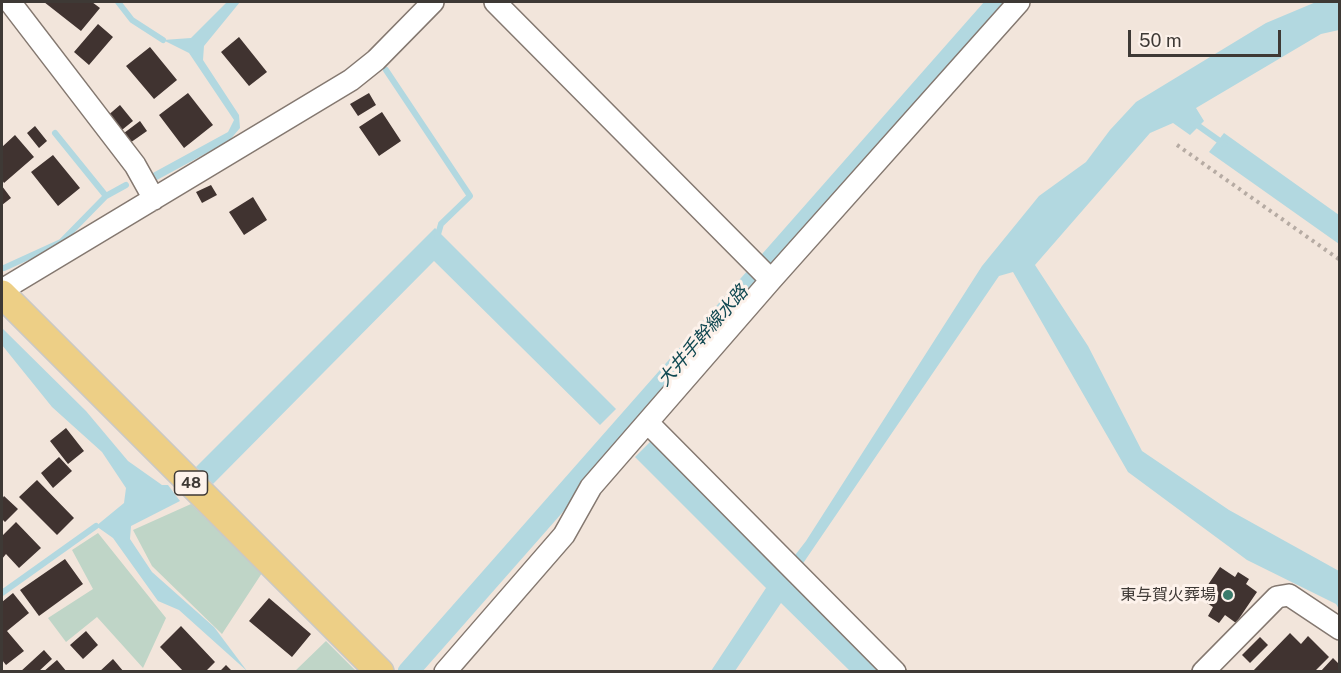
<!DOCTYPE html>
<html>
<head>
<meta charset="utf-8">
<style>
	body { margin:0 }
	#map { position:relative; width:1341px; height:673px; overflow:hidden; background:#f2e5db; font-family:"Public Sans",sans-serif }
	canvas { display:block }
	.frame { position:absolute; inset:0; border:3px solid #3e3935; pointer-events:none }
	.scale { position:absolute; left:1128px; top:30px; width:153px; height:27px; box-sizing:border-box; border:3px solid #3e3935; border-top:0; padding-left:8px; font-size:18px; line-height:21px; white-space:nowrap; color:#3e3935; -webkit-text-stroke:4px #fdf2eb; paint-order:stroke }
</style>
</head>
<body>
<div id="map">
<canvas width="1341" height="673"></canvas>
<div class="frame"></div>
<div class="scale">50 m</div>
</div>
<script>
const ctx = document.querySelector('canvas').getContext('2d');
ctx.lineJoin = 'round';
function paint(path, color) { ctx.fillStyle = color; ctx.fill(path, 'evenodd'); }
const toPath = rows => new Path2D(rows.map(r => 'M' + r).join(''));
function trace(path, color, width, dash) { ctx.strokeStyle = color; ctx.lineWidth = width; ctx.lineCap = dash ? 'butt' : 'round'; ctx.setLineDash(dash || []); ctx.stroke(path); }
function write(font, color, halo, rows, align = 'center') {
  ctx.font = font + ' "Public Sans","Noto Sans JP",sans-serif'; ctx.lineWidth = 6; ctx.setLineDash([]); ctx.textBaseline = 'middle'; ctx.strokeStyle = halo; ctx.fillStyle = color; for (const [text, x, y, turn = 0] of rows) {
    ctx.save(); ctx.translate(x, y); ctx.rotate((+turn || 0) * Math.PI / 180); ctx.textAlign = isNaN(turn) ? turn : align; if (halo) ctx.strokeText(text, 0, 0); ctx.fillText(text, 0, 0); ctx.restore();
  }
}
paint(toPath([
	[191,504,262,573,222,634,152,566,133,530],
	[98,533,166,618,143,668,97,617,66,642,48,618,93,589,72,550],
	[326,641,356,671,295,671]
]), '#bfd5c7');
paint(toPath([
	[227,2,240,2,204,46,203,60,239,115,240,128,229,141,155,181,151,174,228,132,234,120,189,53,163,40,191,38],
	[1316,2,1339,2,1339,30,1321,34,1196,108,1204,121,1190,135,1173,123,1150,133,1035,265,1088,346,1142,451,1229,510,1339,571,1339,609,1336,604,1247,560,1128,472,1013,272,999,276,791,581,881,671,850,671,781,603,735,671,711,671,766,588,635,457,651,441,782,572,806,541,982,266,1039,196,1086,162,1110,130,1136,102,1266,23],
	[1224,133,1339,215,1339,244,1209,152],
	[435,228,616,409,600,425,434,261,213,484,196,467],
	[2,328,86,411,128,461,162,485,168,485,180,501,131,526,130,539,152,572,214,627,247,671,179,610,158,601,113,538,96,526,124,503,126,488,102,452,52,407,2,345]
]), '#b2d8e0');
trace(toPath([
	[118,2,132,20,163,40],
	[386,70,470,196,441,224,437,238],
	[1193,122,1224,144],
	[55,133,106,196],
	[4,268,61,242,106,196,126,185],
	[2,593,96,526]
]), '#b2d8e0', 6);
trace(toPath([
	[408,672,998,2]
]), '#b2d8e0', 21);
paint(toPath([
	[44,2,92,2,100,8,81,31],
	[98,24,113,37,89,65,74,52],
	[239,37,267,72,249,86,221,52],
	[150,47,177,80,154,99,126,66],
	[188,93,213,125,184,148,159,115],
	[369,93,376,105,358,116,350,104],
	[120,105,133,121,112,138,99,123],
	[382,112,401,141,379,156,359,127],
	[140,121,147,131,127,145,120,136],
	[35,126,47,141,39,148,27,133],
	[15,135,34,157,4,183,2,180,2,147],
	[53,155,80,188,58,206,31,172],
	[211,185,217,195,202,203,196,192],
	[2,186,11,198,2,205],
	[253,197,267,220,244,235,229,212],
	[66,428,84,451,68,464,50,441],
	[59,457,72,471,53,488,41,473],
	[37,480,74,518,57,535,19,497],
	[4,496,18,509,5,522,2,519,2,499],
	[16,522,41,548,19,568,6,554,2,559,2,536],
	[65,559,83,584,39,616,20,590],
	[1220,567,1235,577,1238,572,1249,579,1246,584,1257,592,1236,623,1225,615,1219,623,1208,616,1213,607,1199,598],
	[13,593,29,613,7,631,24,651,6,665,2,660,2,602],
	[269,598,311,634,292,657,249,621],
	[181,626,215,662,205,672,184,672,160,647],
	[86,631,98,645,83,659,70,645],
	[1290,633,1301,644,1308,636,1329,657,1314,672,1252,672],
	[1260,637,1268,645,1250,663,1242,655],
	[44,650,52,659,38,672,20,672],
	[1333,658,1340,665,1340,672,1320,672],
	[113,659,124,672,99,672],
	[57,660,67,672,43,672],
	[226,665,233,672,219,672]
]), '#403330');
const minor = toPath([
	[10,2,135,165,154,199],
	[495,2,771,280],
	[2,290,351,80,376,60,433,2],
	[648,423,895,672],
	[445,672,564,535,591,487,771,280,1019,2],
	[1203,672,1277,597,1289,595,1340,629]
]);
const major = toPath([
	[2,294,380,672]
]);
trace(minor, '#847870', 24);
trace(major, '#c9c8c6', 30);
trace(toPath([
	[1177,145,1340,260]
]), '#b6aba3', 4, [3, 4.5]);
trace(minor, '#fff', 21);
trace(major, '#edcf86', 27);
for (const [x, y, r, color] of [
	[1228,595,6,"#3a7b6b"]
]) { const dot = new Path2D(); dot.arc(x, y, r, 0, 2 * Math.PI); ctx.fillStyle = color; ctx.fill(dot); trace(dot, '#fdf2eb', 2); }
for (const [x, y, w] of [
	[191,483,33]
]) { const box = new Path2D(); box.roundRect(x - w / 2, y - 12, w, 24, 4.5); ctx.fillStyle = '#fdf2eb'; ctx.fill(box); trace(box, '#3e3935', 1.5); }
write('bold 15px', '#3e3935', null, [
	["48",191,483]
]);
write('16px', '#3e3935', '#fdf2eb', [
	["東与賀火葬場",1216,595]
], 'right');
write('italic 18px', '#104851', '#fdf2eb', [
	["大井手幹線水路",703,336,-49]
]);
</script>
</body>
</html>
